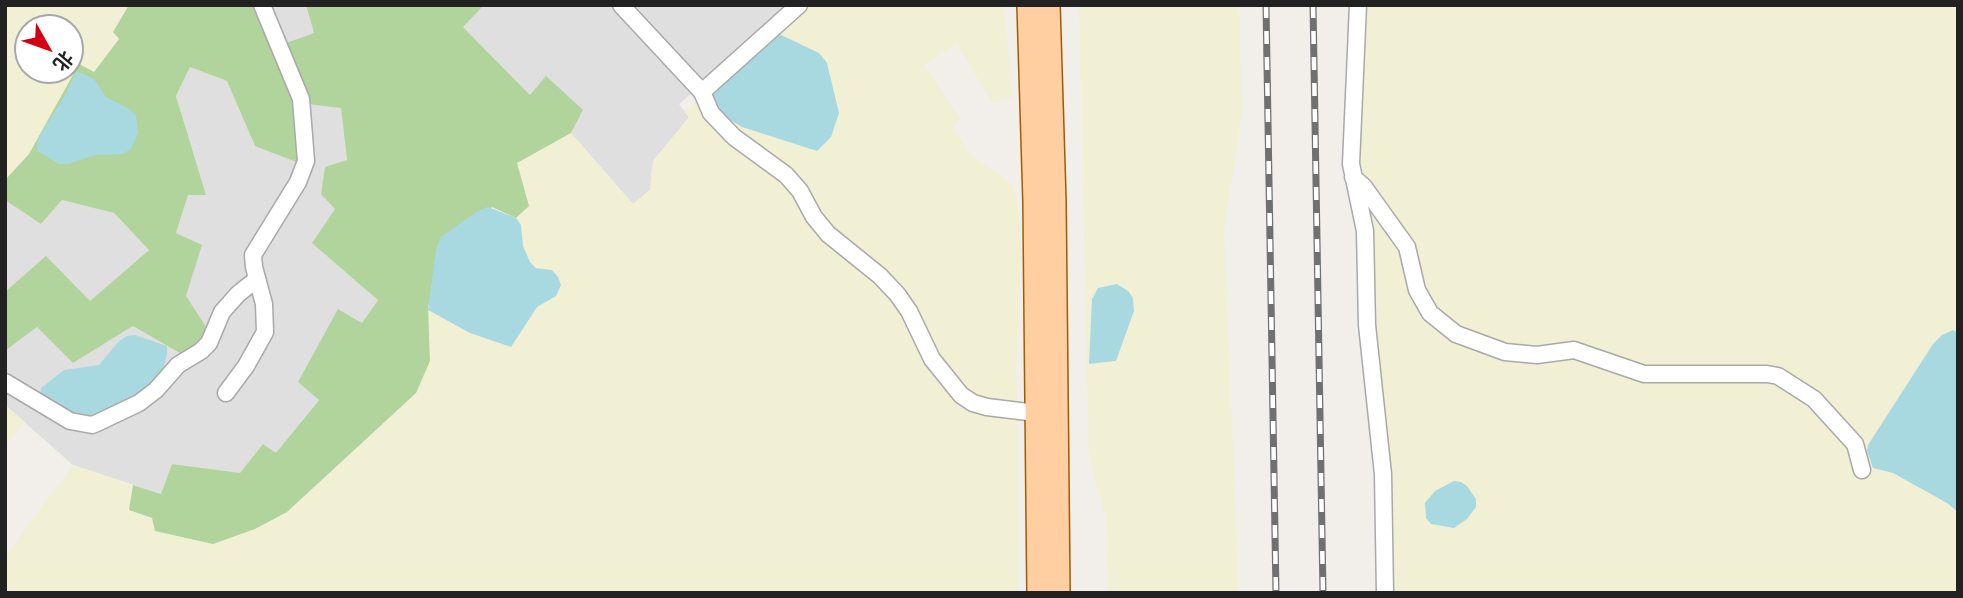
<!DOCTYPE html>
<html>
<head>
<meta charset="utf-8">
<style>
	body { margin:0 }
	#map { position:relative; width:1963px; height:598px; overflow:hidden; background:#f2eee9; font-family:Commissioner,"Noto Sans SC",sans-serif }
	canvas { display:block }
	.frame { position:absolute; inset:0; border:7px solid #222; pointer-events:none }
	.north { position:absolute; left:14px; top:14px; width:70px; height:70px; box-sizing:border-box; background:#fff; border:2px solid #a7a7a7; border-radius:50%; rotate:130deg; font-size:19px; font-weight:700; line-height:28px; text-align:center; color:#222 }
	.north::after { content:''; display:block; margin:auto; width:24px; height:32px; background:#d40013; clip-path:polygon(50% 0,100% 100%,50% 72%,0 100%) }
</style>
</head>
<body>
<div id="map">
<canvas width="1963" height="598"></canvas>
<div class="frame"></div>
<div class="north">北</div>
</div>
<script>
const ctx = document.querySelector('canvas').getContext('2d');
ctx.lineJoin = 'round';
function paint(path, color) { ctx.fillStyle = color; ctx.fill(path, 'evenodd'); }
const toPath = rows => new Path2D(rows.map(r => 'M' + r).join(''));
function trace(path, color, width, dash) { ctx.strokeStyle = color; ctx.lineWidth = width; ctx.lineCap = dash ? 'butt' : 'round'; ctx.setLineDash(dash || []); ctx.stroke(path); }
paint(toPath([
	[257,5,306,5,314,33,277,46],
	[484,5,794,5,679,104,689,117,653,161,650,190,633,204,571,133,583,110,530,95,462,26],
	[190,67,227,81,255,146,307,104,341,107,347,160,335,208,378,300,362,323,338,309,319,399,276,454,263,444,240,474,172,464,161,494,73,465,5,405,5,351,37,327,73,363,133,326,185,356,186,296,201,245,176,233,188,195,206,195,176,96],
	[5,200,41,224,62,200,114,213,149,250,90,301,12,288,5,292]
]), '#e0dfdf');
paint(toPath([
	[5,5,129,5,113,32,119,39,94,73,79,65,29,154,5,180],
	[28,28,70,28,70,70,28,70],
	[808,5,1005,5,1012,97,993,103,956,44,925,65,960,119,953,125,967,151,1014,186,1021,232,1017,363,1018,593,5,593,5,557,73,465,133,485,129,510,213,544,255,529,287,512,430,361,428,310,470,333,511,347,537,307,559,293,561,285,558,277,549,269,536,268,532,266,523,246,521,225,516,218,529,206,517,163,571,133,633,204,650,190,653,161,689,118,685,112,795,19],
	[1079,5,1239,5,1242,114,1224,232,1239,593,1108,593,1106,517,1089,458],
	[1358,5,1958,5,1958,593,1392,593,1372,228,1357,165],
	[5,405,25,422,5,446]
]), '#f1f0d4');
paint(toPath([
	[129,5,257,5,298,101,299,163,255,146,227,81,190,67,176,96,206,195,188,195,176,233,202,245,186,296,208,330,185,356,133,326,73,363,37,327,5,351,5,292,46,256,90,301,149,250,114,213,62,200,41,224,5,200,5,180,29,154,79,64,94,72,119,39,113,32],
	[306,5,484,5,463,27,530,95,546,76,583,110,571,133,517,163,529,206,516,218,492,207,428,306,430,361,416,393,287,512,255,529,213,544,155,531,152,518,129,510,133,485,161,494,172,464,240,473,263,444,276,453,319,400,298,382,338,309,362,323,378,300,312,243,335,209,321,194,325,167,347,160,341,108,307,104,283,44,314,33]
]), '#b1d39c');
paint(toPath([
	[777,33,819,53,827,63,839,113,831,137,817,151,742,127,724,116,711,102,709,90],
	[77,71,94,79,106,97,129,109,136,115,138,133,131,149,123,154,95,155,68,164,59,164,37,151,38,138,63,99],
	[488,207,516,218,521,225,523,246,530,262,536,268,552,270,558,277,561,285,556,296,537,307,511,347,470,333,428,310,436,249,441,237,476,212],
	[1117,284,1128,291,1133,298,1134,311,1116,361,1089,364,1092,299,1098,288],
	[1953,330,1958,333,1958,512,1947,503,1893,473,1873,468,1867,451,1868,445,1933,344,1942,335],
	[135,335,167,346,167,354,163,371,148,388,99,420,77,419,40,396,41,388,64,370,99,365,119,341,127,336],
	[1454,481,1461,482,1467,486,1476,499,1476,507,1467,519,1454,528,1431,524,1426,518,1425,503,1435,491]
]), '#a8d9e1');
const minor = toPath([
	[621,5,702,92,711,113,734,137,786,175,800,191,814,217,828,234,880,276,897,294,909,311,932,359,961,395,973,403,987,407,1036,413],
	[1358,5,1351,164,1365,231,1367,325,1383,474,1385,593],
	[702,92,799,5],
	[1353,177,1364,187,1407,247,1417,290,1430,313,1456,334,1505,352,1537,355,1574,350,1644,374,1767,374,1778,376,1814,399,1855,444,1862,470],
	[5,382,70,421,92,425,97,423,139,403,156,390,178,365,201,351,209,343,222,312,238,294,257,279],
	[226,393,246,366,265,332,264,304,254,267,253,255,298,182,306,161,301,99,262,5]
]);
const major = toPath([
	[1028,5,1034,202,1038,593],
	[1049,5,1055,202,1059,593]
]);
trace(minor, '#a9a9a9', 19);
trace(major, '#a05d00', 24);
trace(minor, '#fff', 16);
trace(major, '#ffcea1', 21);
const rail = toPath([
	[1266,5,1276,593],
	[1313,5,1323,593]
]);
trace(rail, '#707070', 7);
trace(rail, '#fff', 4.5, [13]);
</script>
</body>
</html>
